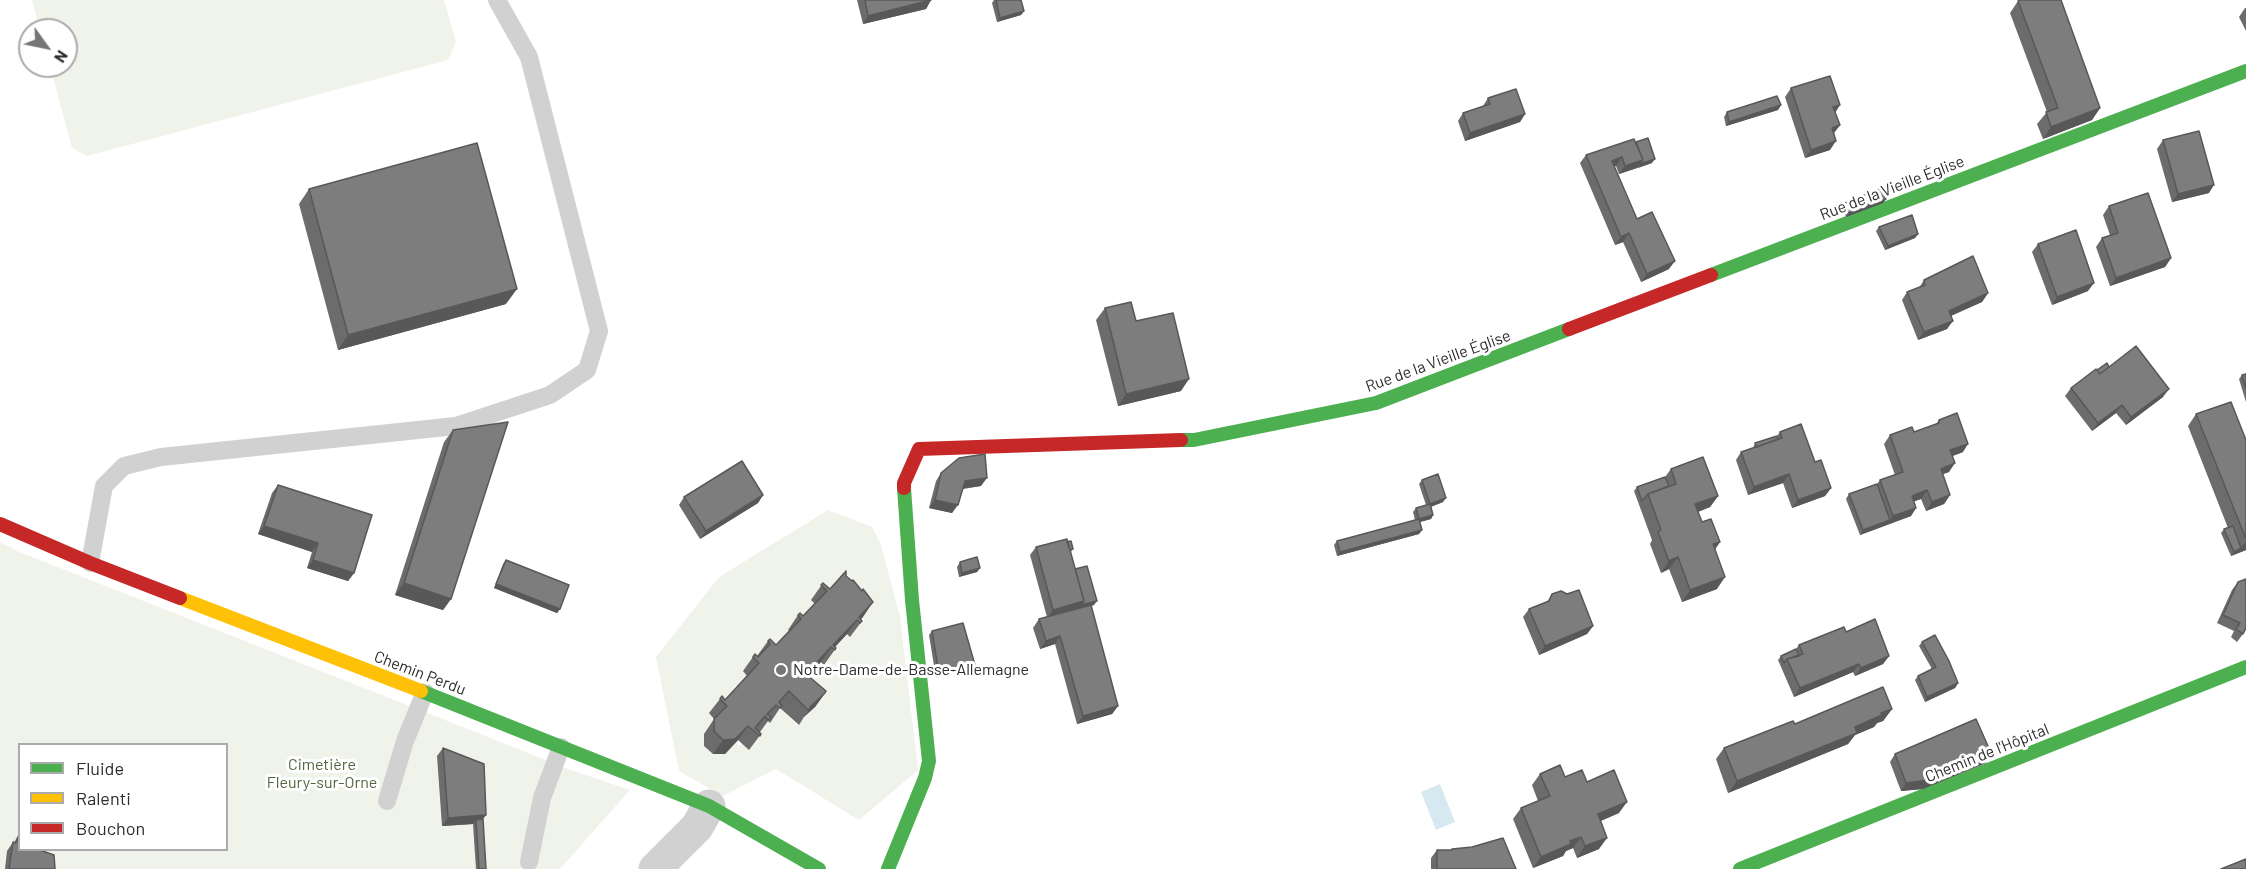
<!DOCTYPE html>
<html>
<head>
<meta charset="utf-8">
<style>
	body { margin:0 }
	#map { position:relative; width:2246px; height:869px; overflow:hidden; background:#fff; font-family:Barlow,sans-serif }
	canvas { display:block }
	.legend { position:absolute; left:18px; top:743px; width:210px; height:108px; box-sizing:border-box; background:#fff; border:2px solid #ababab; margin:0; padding:8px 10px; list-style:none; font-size:18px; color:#2c2c2c }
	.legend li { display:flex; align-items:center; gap:12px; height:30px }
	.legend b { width:30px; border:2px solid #ababab }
	.north { position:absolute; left:18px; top:18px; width:60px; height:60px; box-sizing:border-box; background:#fff; border:2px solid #ababab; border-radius:50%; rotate:123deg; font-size:16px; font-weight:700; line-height:24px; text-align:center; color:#2c2c2c }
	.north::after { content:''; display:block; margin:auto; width:21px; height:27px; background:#767676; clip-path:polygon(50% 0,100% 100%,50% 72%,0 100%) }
</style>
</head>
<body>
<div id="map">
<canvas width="2246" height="869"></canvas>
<ul class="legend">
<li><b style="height:8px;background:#4caf50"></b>Fluide</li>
<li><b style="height:8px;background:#ffc107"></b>Ralenti</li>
<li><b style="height:8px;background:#c62828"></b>Bouchon</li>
</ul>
<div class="north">N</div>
</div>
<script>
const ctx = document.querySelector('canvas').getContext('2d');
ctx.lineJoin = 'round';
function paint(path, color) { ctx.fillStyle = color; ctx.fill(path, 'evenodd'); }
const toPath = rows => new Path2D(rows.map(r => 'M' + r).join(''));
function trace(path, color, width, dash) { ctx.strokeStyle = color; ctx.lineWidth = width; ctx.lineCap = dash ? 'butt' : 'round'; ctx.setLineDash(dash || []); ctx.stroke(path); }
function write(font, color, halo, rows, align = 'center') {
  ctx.font = font + ' Barlow,sans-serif'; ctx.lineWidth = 6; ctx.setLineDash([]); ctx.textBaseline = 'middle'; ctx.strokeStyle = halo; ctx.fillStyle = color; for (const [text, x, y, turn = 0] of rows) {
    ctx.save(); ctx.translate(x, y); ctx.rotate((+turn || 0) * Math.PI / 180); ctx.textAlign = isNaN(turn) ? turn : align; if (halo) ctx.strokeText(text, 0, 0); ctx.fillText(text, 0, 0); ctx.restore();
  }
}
paint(toPath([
	[32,0,444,0,456,42,448,60,87,156,72,148,50,66,66,66,66,30,40,30],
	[828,510,872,527,881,545,900,617,918,770,859,820,776,769,723,796,679,771,656,657,719,577],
	[830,586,865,620,863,621,861,619,836,646,839,649,837,651,834,648,826,663,824,665,821,662,810,673,813,676,811,678,808,675,815,708,800,721,799,725,796,725,779,706,771,721,770,722,766,719,739,746,738,744,740,742,714,719,712,721,711,719,724,698,728,701,737,690,734,687,736,685,739,688,749,677,743,671,777,642,780,645,791,633,788,630,803,614,806,617,831,591,829,588],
	[0,542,17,551,450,722,568,769,630,790,560,869,0,869],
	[20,744,226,744,226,850,20,850]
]), '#f0f3ea');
paint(toPath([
	[1440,784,1455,822,1436,830,1421,792]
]), '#d7e9f0');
trace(toPath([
	[90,563,104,486,124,466,161,457,456,426,550,395,587,370,599,331,529,57,497,0],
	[387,801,405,741,425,692],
	[529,862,542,798,561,747]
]), '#d1d1d1', 18);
trace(toPath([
	[655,869,697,827,709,806]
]), '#d1d1d1', 33);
trace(toPath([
	[1711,275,2246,71],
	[1181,440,1194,440,1376,403,1569,329],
	[421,691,709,806,819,869],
	[888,869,925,778,929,761,912,600,904,488],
	[1740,869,2246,667]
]), '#4caf50', 14);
trace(toPath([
	[180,598,421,691]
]), '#ffc107', 14);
trace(toPath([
	[1569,329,1711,275],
	[904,488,904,483,919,449,1181,440],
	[0,524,90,563,180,598]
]), '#c62828', 14);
paint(toPath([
	[857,0,931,0,926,9,863,24],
	[994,0,1021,0,1024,11,1021,15,997,22,992,3],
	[2018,1,2100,108,2092,120,2043,139,2037,124,2047,112,2010,13],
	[2245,8,2246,8,2246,31,2239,17],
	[1791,88,1835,112,1840,125,1833,134,1830,150,1805,158,1785,97],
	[1488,98,1525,114,1520,122,1465,141,1458,121,1463,113,1483,106],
	[1781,105,1778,110,1726,126,1724,117,1727,112],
	[2163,140,2209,193,2172,202,2157,149],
	[1636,142,1652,163,1619,174,1616,166,1614,166,1637,219,1669,269,1641,282,1623,242,1615,245,1580,163,1586,155],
	[309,189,506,304,338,350,299,204],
	[1886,199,1883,203,1846,217,1842,207,1845,203],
	[2109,206,2171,258,2165,267,2110,286,2096,247,2102,238,2110,235,2103,215],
	[1879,227,1918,234,1915,238,1885,250,1876,231],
	[2038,244,2088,291,2052,305,2032,252],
	[1924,280,1988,293,1982,302,1951,316,1947,329,1918,340,1902,300,1907,292,1919,288],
	[1105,308,1181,391,1118,406,1096,320],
	[2109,367,2163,397,2126,425,2116,413,2092,431,2065,396,2071,388,2097,370],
	[2246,374,2246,402,2239,379,2242,375],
	[2196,414,2246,440,2246,550,2231,556,2221,533,2224,529,2228,528,2188,426],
	[1939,420,1963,452,1952,456,1949,472,1942,474,1950,495,1944,504,1926,511,1921,499,1914,501,1916,508,1911,516,1860,535,1846,499,1849,494,1877,484,1880,480,1895,475,1884,444,1890,435,1914,432,1936,424],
	[453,430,451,599,443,610,395,595,444,442],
	[1780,432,1815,462,1831,488,1825,496,1792,508,1783,483,1748,495,1736,460,1741,452,1753,448,1755,443,1777,436],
	[1671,469,1718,496,1710,507,1698,512,1702,522,1720,542,1715,549,1717,589,1682,602,1669,569,1661,573,1650,544,1652,540,1634,491,1637,487,1665,477],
	[941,473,981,486,963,489,952,513,929,508,936,481],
	[1422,480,1443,502,1431,507,1433,515,1431,519,1420,522,1422,530,1419,534,1337,556,1334,545,1337,541,1415,520,1413,512,1416,508,1426,505,1419,484],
	[278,485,354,573,348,581,307,568,312,552,258,534,272,493],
	[763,495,758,503,700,539,679,505,684,497],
	[1067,542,1073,549,1070,553,1075,569,1094,605,1091,606,1118,706,1112,714,1077,724,1055,644,1040,649,1033,628,1039,619,1047,617,1030,555,1036,547],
	[506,560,560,609,557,613,494,588,503,564],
	[960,562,980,568,977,572,959,577,957,567],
	[846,576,863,617,861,619,862,621,850,637,847,634,835,647,836,648,824,665,821,662,808,675,825,693,815,707,804,717,799,725,780,708,770,723,768,721,760,732,761,734,749,750,738,740,725,754,713,754,704,746,704,734,714,719,709,713,720,699,725,700,747,676,743,671,755,654,757,656,768,641,776,645,789,631,788,630,798,615,803,616,815,604,811,600,823,583,830,589],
	[2238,582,2243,634,2237,642,2231,637,2234,631,2217,623,2232,590],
	[1552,594,1593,626,1587,634,1539,655,1523,617,1529,609,1547,602],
	[932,631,975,665,972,669,936,678,929,635],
	[1846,632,1889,656,1883,664,1855,676,1853,672,1794,697,1778,660,1781,656,1796,649,1799,645],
	[1922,642,1958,683,1955,688,1925,702,1915,680,1918,676,1932,669,1919,646],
	[1892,709,1883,721,1877,723,1874,727,1855,735,1848,744,1728,793,1716,759,1724,748,1795,724],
	[443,748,486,815,483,819,486,869,476,869,473,824,442,826,437,756],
	[1895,754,1986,763,1923,789,1901,791,1890,762],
	[1540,774,1587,782,1619,813,1601,821,1599,849,1577,858,1573,848,1566,851,1563,856,1533,868,1513,819,1521,808,1538,801,1532,785],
	[20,831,20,849,55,869,5,869,7,851,13,842,14,843],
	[1452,849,1516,869,1431,869,1431,858,1437,850,1451,850]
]), '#6c6c6c');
paint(toPath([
	[931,0,926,9,863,24,868,16],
	[1024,11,1021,15,997,22,1000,18],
	[1781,105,1778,110,1726,126,1729,122],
	[1840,105,1835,113,1833,107],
	[2100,108,2092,120,2043,139,2051,127],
	[1525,114,1520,122,1465,141,1470,133],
	[1840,125,1834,133,1826,137,1832,128],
	[1836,141,1830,150,1805,158,1811,150],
	[1622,157,1616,166,1606,169,1612,161],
	[1655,159,1652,163,1638,168,1640,164],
	[1643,160,1637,168,1619,174,1625,166],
	[2214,185,2209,193,2172,202,2178,194],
	[1886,199,1883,203,1846,217,1849,213],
	[1629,233,1623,242,1615,245,1621,237],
	[1918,234,1915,238,1885,250,1888,246],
	[2171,258,2165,267,2110,286,2116,278],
	[1675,261,1669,269,1641,282,1647,274],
	[2094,283,2088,291,2052,305,2057,297],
	[517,289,506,304,338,350,348,335],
	[1988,293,1982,302,1943,319,1949,311],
	[1953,321,1947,329,1918,340,1924,332],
	[1189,379,1181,391,1118,406,1126,394],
	[2169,389,2163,397,2126,425,2131,417],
	[2122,405,2116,413,2092,431,2098,423],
	[1968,444,1963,452,1945,459,1950,450],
	[1955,463,1949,472,1935,477,1941,469],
	[1789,474,1783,483,1748,495,1754,487],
	[987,478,981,486,959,489,965,481],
	[1831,488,1825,496,1792,508,1798,500],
	[1927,490,1921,499,1907,504,1912,496],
	[763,495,758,503,700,539,706,531],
	[1950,495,1944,504,1926,511,1932,502],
	[1718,496,1710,507,1687,516,1695,504],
	[1446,498,1443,502,1427,508,1430,504],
	[935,500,958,505,952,513,929,508],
	[1916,508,1911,516,1860,535,1863,530,1890,520,1893,516],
	[1433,515,1431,519,1416,523,1419,519],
	[264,526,318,543,312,552,258,534],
	[1422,530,1419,534,1337,556,1340,552],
	[1720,542,1712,554,1713,544],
	[2246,542,2246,550,2231,556,2234,552,2241,548],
	[1678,557,1669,569,1661,573,1669,561],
	[313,560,354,573,348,581,307,568],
	[980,568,977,572,959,577,962,573],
	[1725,577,1717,589,1682,602,1690,590],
	[404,583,451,599,443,610,395,595],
	[496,584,560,609,557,613,494,588],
	[1084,601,1097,601,1094,605,1047,618,1053,610],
	[873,602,863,617,859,621,859,617],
	[857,620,847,634,833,649,833,645],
	[1593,626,1587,634,1539,655,1545,646],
	[1060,636,1055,644,1040,649,1046,641],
	[831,647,821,662,795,688,806,674],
	[1889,656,1883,664,1855,676,1861,668],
	[1859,664,1853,672,1794,697,1800,688],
	[975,665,972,669,936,678,939,674],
	[1958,683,1955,688,1925,702,1927,697],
	[825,693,815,707,804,717,809,711,810,707],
	[1118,706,1112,714,1077,724,1083,716],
	[1892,709,1883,721,1877,723,1874,727,1855,735,1848,744,1728,793,1737,781,1881,713],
	[748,726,738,740,725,754,713,754,723,740],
	[1992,755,1986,763,1923,789,1901,791,1906,783],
	[1627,802,1619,813,1590,825,1598,814],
	[486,815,480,823,476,820,473,824,442,826,448,818],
	[1581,837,1573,848,1566,851,1563,856,1533,868,1541,857,1570,841],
	[1607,838,1599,849,1577,858,1585,846]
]), '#585858');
const building = toPath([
	[865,0,931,0,868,16,865,0],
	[996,0,1021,0,1024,11,1000,18,996,0],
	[2020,0,2061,0,2100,108,2051,127,2046,112,2058,108,2018,1,2020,0],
	[1830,76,1840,105,1833,107,1840,125,1832,128,1836,141,1811,150,1791,88,1830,76],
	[1516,89,1525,114,1470,133,1463,113,1490,104,1488,98,1516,89],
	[1777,96,1781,105,1729,122,1727,112,1777,96],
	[2199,131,2214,185,2178,194,2163,140,2199,131],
	[1648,138,1655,159,1640,164,1643,160,1636,142,1648,138],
	[1634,139,1643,160,1625,166,1622,157,1612,161,1637,219,1652,212,1675,261,1647,274,1629,233,1621,237,1586,155,1634,139],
	[477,143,517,289,348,335,309,189,477,143],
	[1882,188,1886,199,1849,213,1845,203,1882,188],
	[2148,193,2171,258,2116,278,2102,238,2118,233,2109,206,2148,193],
	[1912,215,1918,234,1888,246,1879,227,1912,215],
	[2076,230,2094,283,2057,297,2038,244,2076,230],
	[1973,256,1988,293,1949,311,1953,321,1924,332,1907,292,1925,285,1924,280,1973,256],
	[1131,302,1136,321,1173,313,1189,379,1126,394,1105,308,1131,302],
	[2136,346,2169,389,2131,417,2122,405,2098,423,2071,388,2096,369,2100,374,2136,346],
	[2107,363,2109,367,2100,374,2097,370,2107,363],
	[2246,374,2246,388,2242,375,2246,374],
	[2231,402,2246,440,2246,539,2196,414,2231,402],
	[1957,413,1968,444,1950,450,1955,463,1941,469,1950,495,1932,502,1927,490,1912,496,1916,508,1893,516,1880,480,1903,472,1890,435,1912,427,1914,432,1939,423,1939,420,1957,413],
	[508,422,451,599,404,583,453,430,508,422],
	[1801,424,1815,462,1821,460,1831,488,1798,500,1789,474,1754,487,1741,452,1782,438,1780,432,1801,424],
	[1777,436,1778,439,1757,447,1755,443,1777,436],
	[985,454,987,478,965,481,958,505,935,500,941,473,959,458,985,454],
	[1703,457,1718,496,1695,504,1702,522,1711,519,1720,542,1713,544,1725,577,1690,590,1678,557,1669,561,1658,532,1661,530,1648,494,1676,484,1671,469,1703,457],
	[742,461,763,495,706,531,684,497,742,461],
	[1438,474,1446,498,1430,504,1422,480,1438,474],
	[1665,477,1669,486,1648,494,1642,501,1637,487,1665,477],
	[1877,484,1890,520,1863,530,1849,494,1877,484],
	[278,485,372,515,354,573,313,560,318,543,264,526,278,485],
	[1430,504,1433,515,1419,519,1416,508,1430,504],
	[1419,519,1422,530,1340,552,1337,541,1419,519],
	[2233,526,2241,548,2234,552,2224,529,2233,526],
	[1067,539,1084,601,1053,610,1036,547,1067,539],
	[1071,541,1073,549,1070,550,1067,542,1071,541],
	[977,557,980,568,962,573,960,562,977,557],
	[506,560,569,585,560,609,496,584,506,560],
	[1087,566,1097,601,1081,605,1084,601,1075,569,1087,566],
	[846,571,846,576,852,581,853,580,862,591,863,589,873,602,859,617,862,621,860,623,857,620,833,645,836,648,835,650,831,647,806,674,826,691,825,693,810,707,809,711,789,691,779,702,782,706,780,708,776,705,767,714,771,717,768,720,765,716,755,728,761,734,760,736,748,726,735,739,723,740,714,731,714,719,727,706,720,699,722,696,725,700,759,663,753,657,755,654,758,657,770,644,768,641,770,639,776,645,801,619,798,615,800,613,803,616,827,591,821,585,823,583,830,589,846,571],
	[2246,579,2246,628,2243,634,2236,629,2240,623,2223,615,2238,582,2246,579],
	[1579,590,1593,626,1545,646,1529,609,1549,601,1552,594,1561,591,1567,594,1579,590],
	[1091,605,1118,706,1083,716,1060,636,1046,641,1039,619,1091,605],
	[1875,619,1889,656,1861,668,1859,664,1800,688,1787,659,1803,654,1799,645,1844,627,1846,632,1875,619],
	[963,623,975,665,939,674,932,631,963,623],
	[1935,635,1949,661,1958,683,1927,697,1918,676,1936,667,1922,642,1935,635],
	[1796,649,1799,656,1787,659,1784,663,1781,656,1796,649],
	[1883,687,1892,709,1881,713,1882,715,1855,727,1857,733,1737,781,1724,748,1793,721,1795,724,1883,687],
	[1976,719,1992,755,1929,780,1906,783,1895,754,1976,719],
	[443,748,484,764,486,815,448,818,443,748],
	[1560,765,1565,777,1582,770,1587,782,1614,770,1627,802,1598,814,1607,838,1585,846,1581,837,1570,841,1571,844,1541,857,1521,808,1550,796,1540,774,1560,765],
	[483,819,486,869,479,869,476,820,483,819],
	[20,834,20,849,37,849,54,855,55,869,9,869,13,842,16,843,20,834],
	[1503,838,1516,869,1437,869,1437,850,1452,850,1452,849,1472,847,1503,838],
	[2246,859,2246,869,2221,869,2246,859]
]);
paint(building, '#7d7d7d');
trace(building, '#585858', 1.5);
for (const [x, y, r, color] of [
	[781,670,6,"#767676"]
]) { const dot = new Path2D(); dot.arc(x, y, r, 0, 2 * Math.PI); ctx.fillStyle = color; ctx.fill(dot); trace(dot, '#fff', 2); }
write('16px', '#2c2c2c', '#fff', [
	["Rue de la Vieille Église",1892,188,-21],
	["Rue de la Vieille Église",1438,361,-20],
	["Chemin Perdu",420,673,21],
	["Chemin de l'Hôpital",1987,753,-22]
]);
write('16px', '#2c2c2c', '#fff', [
	["Notre-Dame-de-Basse-Allemagne",793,670]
], 'left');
write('16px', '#53653c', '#fff', [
	["Cimetière",322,765],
	["Fleury-sur-Orne",322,783]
]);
</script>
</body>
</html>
